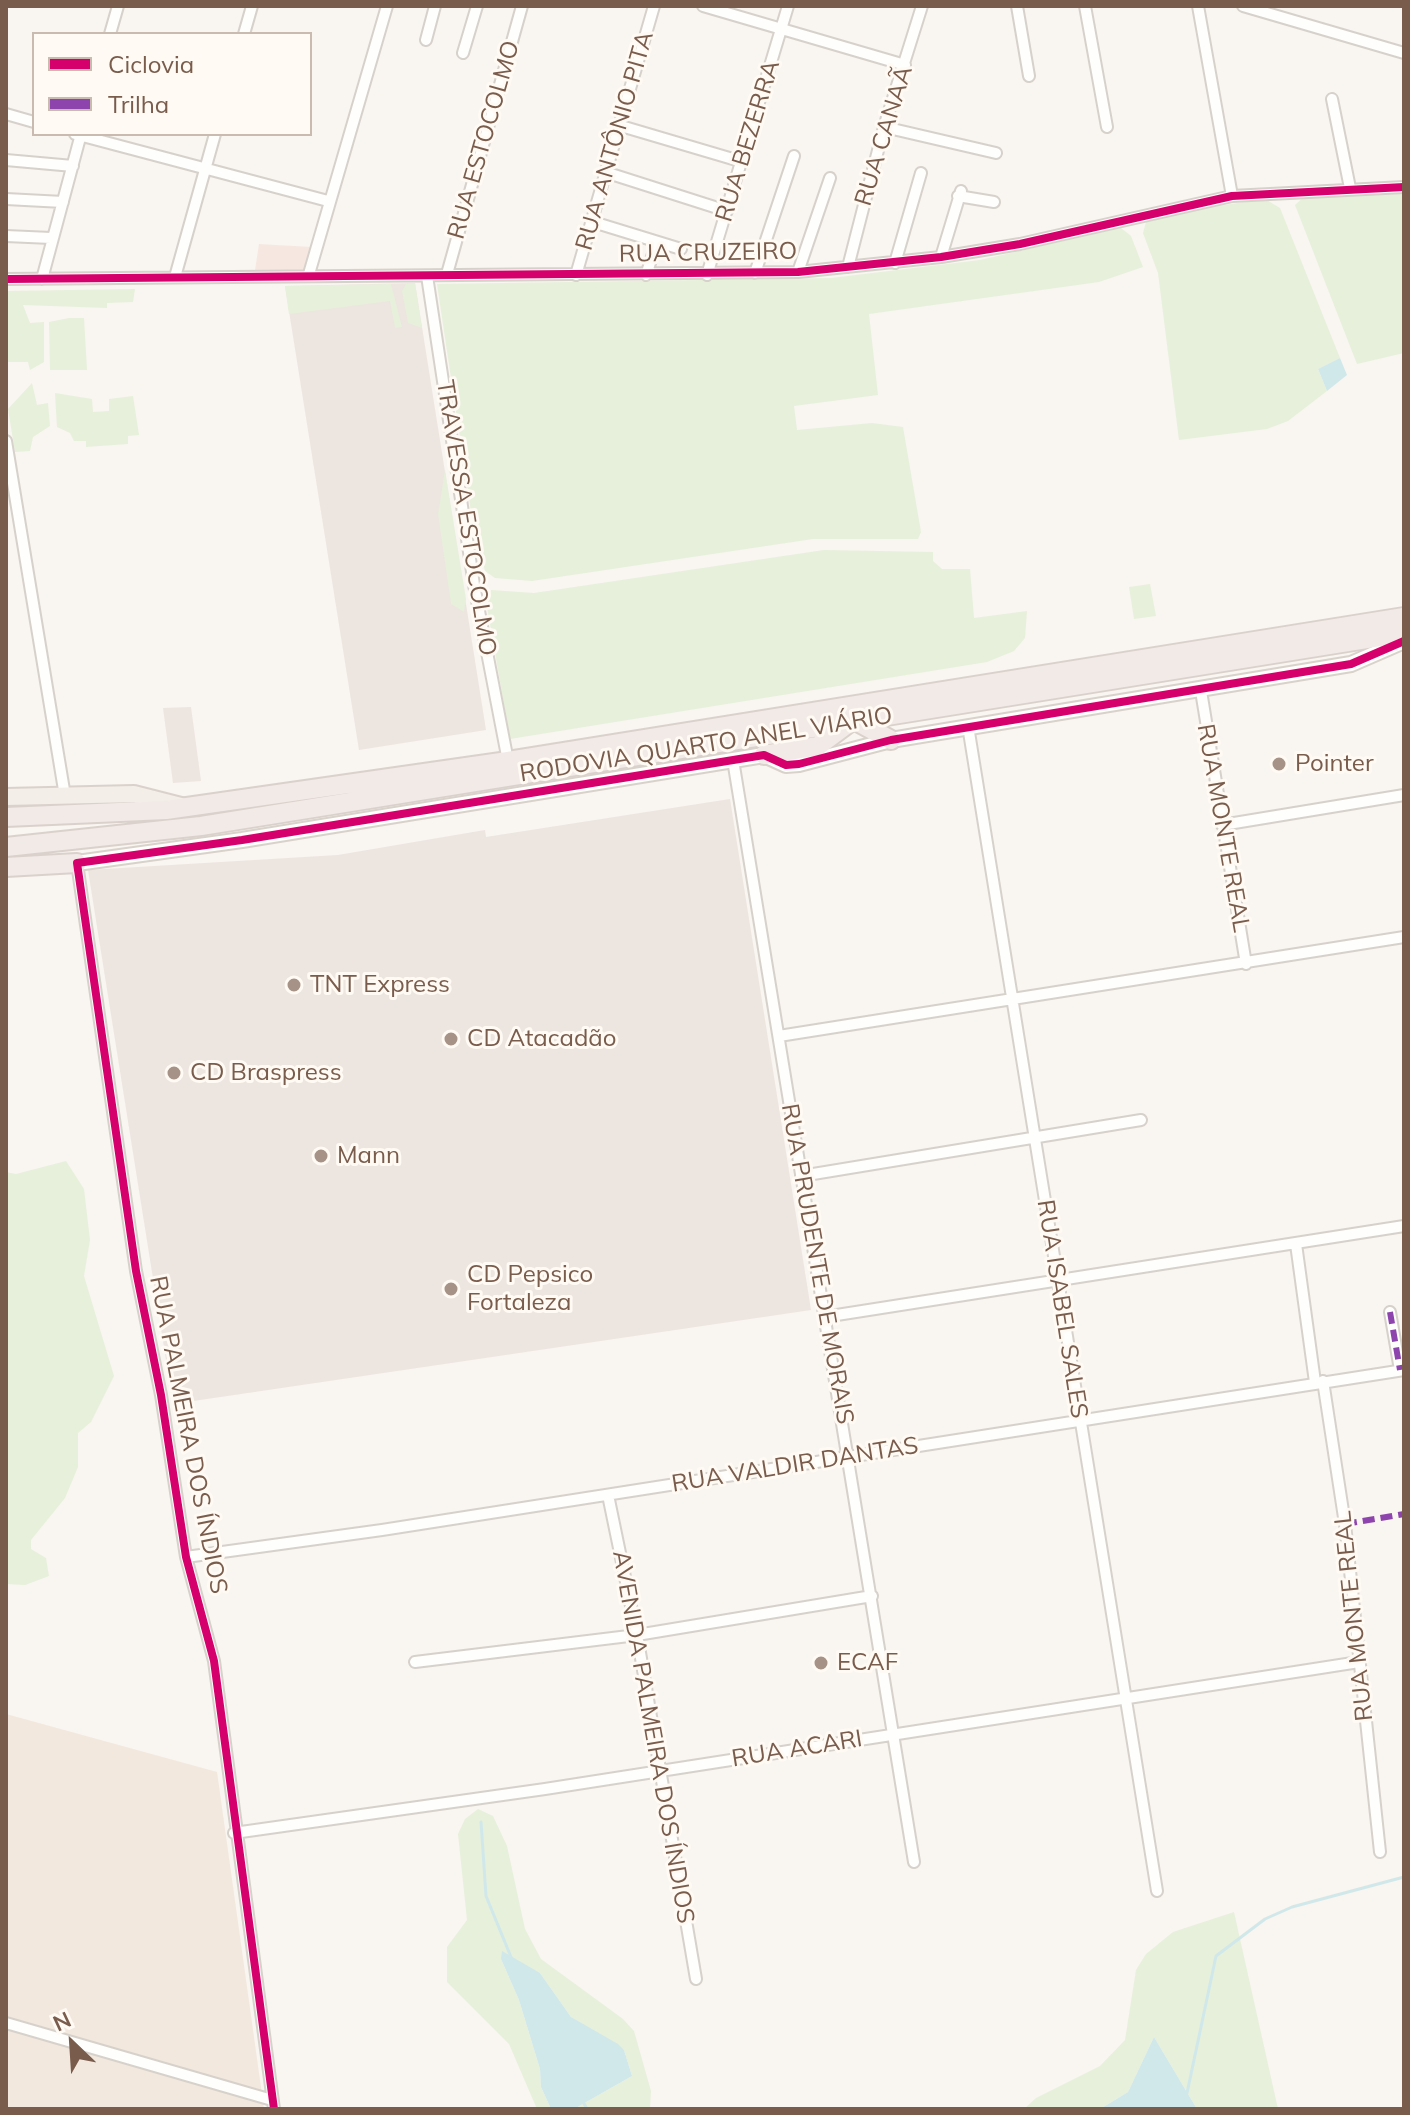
<!DOCTYPE html>
<html>
<head>
<meta charset="utf-8">
<style>
	body { margin:0 }
	#map { position:relative; width:1410px; height:2115px; overflow:hidden; background:#f9f5f0; font-family:Mulish,sans-serif }
	canvas { display:block }
	.frame { position:absolute; inset:0; border:8px solid #7a5c4d; pointer-events:none }
	.legend { position:absolute; left:32px; top:32px; width:280px; height:104px; box-sizing:border-box; background:#fffaf3; border:2px solid #cabbb1; margin:0; padding:10px 14px; list-style:none; font-size:24px; color:#7a5c4d }
	.legend li { display:flex; align-items:center; gap:16px; height:40px }
	.legend b { width:40px; border:2px solid #cabbb1 }
	.north { position:absolute; left:32px; top:2003px; width:80px; height:80px; -webkit-text-stroke:6px #fffaf3; paint-order:stroke; rotate:335deg; font-size:22px; font-weight:700; line-height:32px; text-align:center; color:#7a5c4d }
	.north::after { content:''; display:block; margin:auto; width:28px; height:36px; background:#7a5c4d; clip-path:polygon(50% 0,100% 100%,50% 72%,0 100%) }
</style>
</head>
<body>
<div id="map">
<canvas width="1410" height="2115"></canvas>
<div class="frame"></div>
<ul class="legend">
<li><b style="height:10px;background:#d6006c"></b>Ciclovia</li>
<li><b style="height:10px;background:#8e44ad"></b>Trilha</li>
</ul>
<div class="north">N</div>
</div>
<script>
const ctx = document.querySelector('canvas').getContext('2d');
ctx.lineJoin = 'round';
function paint(path, color) { ctx.fillStyle = color; ctx.fill(path, 'evenodd'); }
const toPath = rows => new Path2D(rows.map(r => 'M' + r).join(''));
function trace(path, color, width, dash) { ctx.strokeStyle = color; ctx.lineWidth = width; ctx.lineCap = dash ? 'butt' : 'round'; ctx.setLineDash(dash || []); ctx.stroke(path); }
function write(font, color, halo, rows, align = 'center') {
  ctx.font = font + ' Mulish,sans-serif'; ctx.lineWidth = 6; ctx.setLineDash([]); ctx.textBaseline = 'middle'; ctx.strokeStyle = halo; ctx.fillStyle = color; for (const [text, x, y, turn = 0] of rows) {
    ctx.save(); ctx.translate(x, y); ctx.rotate((+turn || 0) * Math.PI / 180); ctx.textAlign = isNaN(turn) ? turn : align; if (halo) ctx.strokeText(text, 0, 0); ctx.fillText(text, 0, 0); ctx.restore();
  }
}
paint(toPath([
	[6,1714,217,1772,264,2109,6,2109]
]), '#f2e8de');
paint(toPath([
	[259,244,312,247,305,270,255,270]
]), '#f6e8e1');
paint(toPath([
	[415,283,486,730,359,750,285,286],
	[191,707,201,781,173,783,163,708],
	[730,799,811,1310,173,1404,88,870,338,855,485,830,486,837]
]), '#ede5e0');
paint(toPath([
	[1404,194,1404,353,1357,364,1295,205,1305,196],
	[1265,199,1280,208,1340,358,1318,369,1327,391,1288,421,1267,429,1179,440,1158,273,1143,233,1146,222,1204,208],
	[1121,228,1131,236,1143,267,1099,282,869,314,878,395,794,406,797,430,872,423,903,427,921,532,918,539,813,539,532,581,495,578,485,571,472,519,437,284,831,278,980,260],
	[415,283,422,328,408,323,402,291,406,284],
	[391,284,402,327,395,328,390,301,289,314,285,286],
	[135,289,133,302,107,303,107,308,23,305,30,323,44,322,44,362,30,370,28,362,6,362,6,291],
	[69,318,84,318,87,370,50,370,49,322],
	[32,383,37,405,48,403,50,426,33,437,30,451,15,452,8,409],
	[55,393,92,399,93,412,109,411,109,399,133,396,139,435,128,436,128,444,86,447,86,441,74,441,70,433,57,427],
	[445,470,466,599,464,612,451,604,438,514],
	[824,550,933,552,933,561,942,569,970,569,974,618,1027,611,1025,638,1014,651,987,662,510,739,486,601,491,590,534,593],
	[1150,584,1156,616,1134,619,1129,587],
	[66,1161,84,1189,90,1240,84,1276,114,1376,91,1422,78,1433,78,1467,65,1498,31,1540,31,1549,46,1558,49,1576,25,1585,6,1584,6,1172,16,1174],
	[478,1809,493,1816,507,1846,525,1929,541,1959,623,2019,634,2031,651,2091,650,2109,574,2109,632,2076,624,2050,571,2017,540,1973,501,1959,519,2000,540,2069,541,2087,551,2109,537,2109,509,2044,447,1982,447,1947,467,1920,458,1834,465,1819],
	[1234,1912,1278,2109,1197,2109,1154,2037,1128,2092,1100,2109,1024,2109,1036,2098,1100,2066,1125,2040,1136,1970,1146,1954,1173,1932]
]), '#e7f0db');
paint(toPath([
	[1340,358,1347,375,1327,391,1318,369],
	[502,1951,540,1973,571,2017,618,2044,624,2050,632,2076,574,2109,551,2109,541,2087,540,2069,519,2000,501,1959],
	[1154,2037,1197,2109,1100,2109,1128,2092]
]), '#d0e8ea');
trace(toPath([
	[481,1822,486,1896,511,1957],
	[1187,2093,1216,1956,1265,1919,1292,1907,1404,1877],
	[582,2100,587,2109]
]), '#d0e8ea', 3);
const street = toPath([
	[703,6,905,65],
	[1017,6,1029,76],
	[1085,6,1107,127],
	[1198,6,1232,196],
	[1243,6,1404,53],
	[110,34,118,6],
	[244,34,252,6],
	[426,40,435,6],
	[463,53,477,6],
	[1332,99,1350,188],
	[6,114,34,122],
	[621,126,743,162],
	[884,127,996,153],
	[75,134,328,201],
	[6,160,73,166],
	[608,173,727,211],
	[958,196,994,202],
	[6,199,63,202],
	[593,222,681,249],
	[6,236,51,238],
	[941,257,961,191],
	[895,263,921,173],
	[848,267,884,127,922,6],
	[798,272,830,178],
	[755,273,794,156],
	[309,274,387,6],
	[447,274,522,6],
	[576,275,654,6],
	[646,275,657,242],
	[707,275,788,6],
	[427,276,474,585,508,761],
	[175,277,215,134],
	[6,279,798,272,941,257,1020,244,1232,196,1404,187],
	[42,279,81,134],
	[6,441,65,796],
	[1201,691,1246,964],
	[968,726,1157,1891],
	[733,760,914,1862],
	[1222,825,1404,795],
	[77,863,136,1271,161,1395,186,1557,214,1661,274,2109],
	[779,1036,1404,937],
	[801,1176,1141,1120],
	[1296,1244,1315,1382],
	[1390,1312,1400,1370],
	[824,1317,1404,1226],
	[1323,1381,1345,1524,1380,1852],
	[608,1495,637,1635,696,1979],
	[186,1557,382,1530,1404,1370],
	[415,1662,637,1635,872,1596],
	[234,1833,545,1789,1359,1662],
	[6,2023,272,2100]
]);
const secondary = toPath([
	[77,863,242,840,764,755,786,765,799,764,891,740,1351,664,1404,641]
]);
const primary = toPath([
	[6,797,134,794,185,807]
]);
const highway = toPath([
	[856,721,891,740],
	[764,755,818,746,849,723],
	[6,817,166,810,508,761,1404,617],
	[6,847,201,826,1404,633],
	[6,867,77,863]
]);
trace(street, '#d7d1cb', 14);
trace(secondary, '#d9d2cb', 18);
trace(primary, '#dad1cc', 20);
trace(highway, '#dad1cc', 22);
trace(street, '#fefefd', 10);
trace(secondary, '#fefefd', 14);
trace(primary, '#f3eee8', 16);
trace(highway, '#f2eae7', 18);
trace(toPath([
	[1390,1312,1400,1370],
	[1345,1524,1404,1514]
]), '#8e44ad', 6, [12, 6]);
trace(toPath([
	[6,279,798,272,941,257,1020,244,1232,196,1404,187],
	[274,2109,214,1661,186,1557,161,1395,136,1271,77,863,242,840,764,755,786,765,799,764,891,740,1351,664,1404,641]
]), '#d6006c', 8);
for (const [x, y, r, color] of [
	[1279,764,8,"#a69286"],
	[294,985,8,"#a69286"],
	[451,1039,8,"#a69286"],
	[174,1073,8,"#a69286"],
	[321,1156,8,"#a69286"],
	[451,1289,8,"#a69286"],
	[821,1663,8,"#a69286"]
]) { const dot = new Path2D(); dot.arc(x, y, r, 0, 2 * Math.PI); ctx.fillStyle = color; ctx.fill(dot); trace(dot, '#fffaf3', 3); }
write('24px', '#7a5c4d', '#fffaf3', [
	["RUA CANAÃ",884,136,-73],
	["RUA ESTOCOLMO",484,140,-74],
	["RUA ANTÔNIO PITA",615,141,-74],
	["RUA BEZERRA",748,141,-73],
	["RUA CRUZEIRO",708,253,-1],
	["TRAVESSA ESTOCOLMO",466,518,81],
	["RODOVIA QUARTO ANEL VIÁRIO",706,745,-9],
	["RUA MONTE REAL",1223,828,80],
	["RUA PRUDENTE DE MORAIS",817,1264,80],
	["RUA ISABEL SALES",1062,1309,81],
	["RUA PALMEIRA DOS ÍNDIOS",188,1435,79],
	["RUA VALDIR DANTAS",795,1465,-9],
	["RUA MONTE REAL",1354,1616,-96],
	["AVENIDA PALMEIRA DOS ÍNDIOS",653,1737,80],
	["RUA ACARI",797,1749,-9]
]);
write('24px', '#7a5c4d', '#fffaf3', [
	["Pointer",1295,764],
	["TNT Express",310,985],
	["CD Atacadão",467,1039],
	["CD Braspress",190,1073],
	["Mann",337,1156],
	["CD Pepsico",467,1275],
	["Fortaleza",467,1303],
	["ECAF",837,1663]
], 'left');
</script>
</body>
</html>
